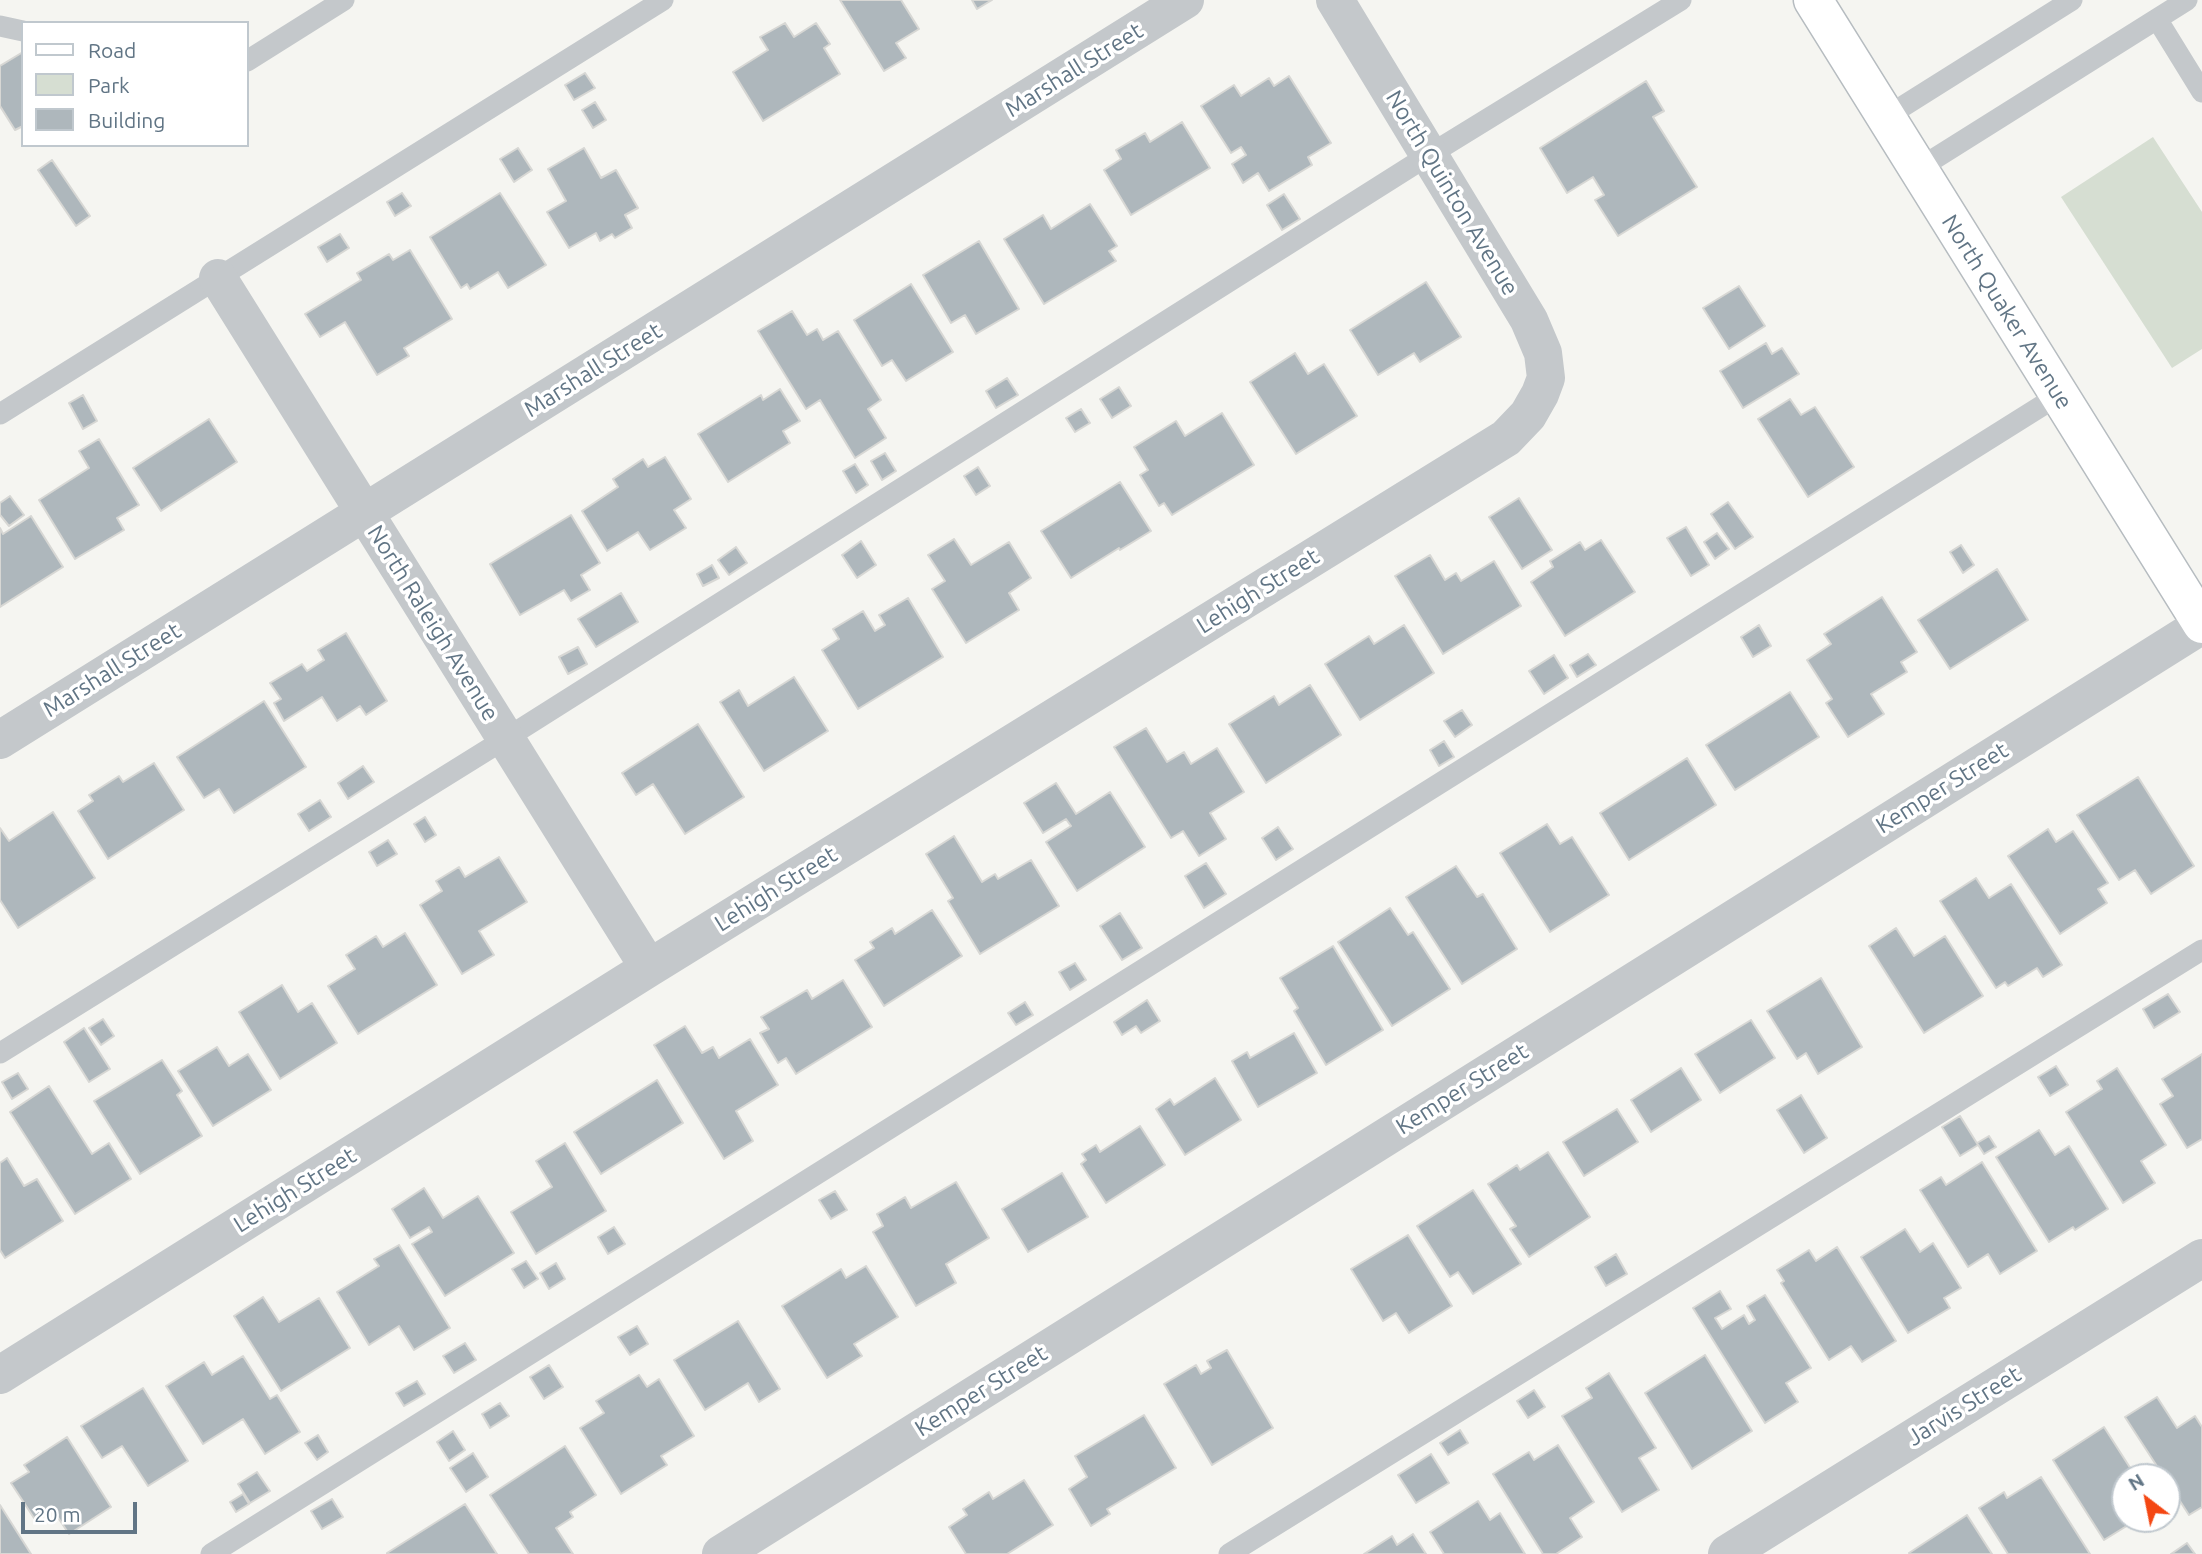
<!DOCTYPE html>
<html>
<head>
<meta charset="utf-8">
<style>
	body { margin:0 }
	#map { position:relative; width:2202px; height:1554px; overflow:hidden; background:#f5f5f1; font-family:Ubuntu,sans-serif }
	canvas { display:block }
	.legend { position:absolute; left:21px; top:21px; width:228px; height:126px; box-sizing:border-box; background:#fff; border:2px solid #c0c8ce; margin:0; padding:9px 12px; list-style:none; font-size:21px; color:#617585 }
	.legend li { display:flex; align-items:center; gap:14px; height:35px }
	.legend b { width:35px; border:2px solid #c0c8ce }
	.north { position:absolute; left:2111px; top:1463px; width:70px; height:70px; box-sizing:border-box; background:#fff; border:2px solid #c0c8ce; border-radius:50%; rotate:328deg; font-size:19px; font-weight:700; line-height:28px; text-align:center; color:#617585 }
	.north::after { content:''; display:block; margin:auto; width:24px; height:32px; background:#f44713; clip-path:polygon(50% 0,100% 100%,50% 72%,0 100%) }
	.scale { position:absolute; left:21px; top:1502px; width:116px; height:32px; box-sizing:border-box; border:4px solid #617585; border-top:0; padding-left:9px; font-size:21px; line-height:24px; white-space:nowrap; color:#617585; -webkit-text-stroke:5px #fff; paint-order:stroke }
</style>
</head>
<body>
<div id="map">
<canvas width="2202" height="1554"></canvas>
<ul class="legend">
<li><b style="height:9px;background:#fff"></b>Road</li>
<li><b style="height:19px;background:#d6ded2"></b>Park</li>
<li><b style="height:19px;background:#aeb7bc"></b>Building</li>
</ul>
<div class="north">N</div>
<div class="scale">20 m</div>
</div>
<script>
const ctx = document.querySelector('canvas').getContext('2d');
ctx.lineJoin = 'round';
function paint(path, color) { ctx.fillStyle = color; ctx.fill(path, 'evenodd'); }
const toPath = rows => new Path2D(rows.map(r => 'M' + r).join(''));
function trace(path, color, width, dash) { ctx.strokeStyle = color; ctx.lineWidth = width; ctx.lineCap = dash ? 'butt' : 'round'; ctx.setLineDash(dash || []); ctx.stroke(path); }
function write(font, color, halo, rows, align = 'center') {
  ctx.font = font + ' Ubuntu,sans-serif'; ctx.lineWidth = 7; ctx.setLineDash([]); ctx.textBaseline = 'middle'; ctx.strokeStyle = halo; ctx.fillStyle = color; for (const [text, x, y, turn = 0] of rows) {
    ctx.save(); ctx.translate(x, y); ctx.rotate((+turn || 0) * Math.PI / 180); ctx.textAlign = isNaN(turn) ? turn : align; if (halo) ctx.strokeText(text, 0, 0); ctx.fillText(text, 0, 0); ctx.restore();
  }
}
paint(toPath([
	[2153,137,2202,212,2202,349,2172,368,2061,197]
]), '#d6ded2');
const building = toPath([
	[840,0,901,0,919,29,896,43,906,58,884,71,840,0],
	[972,0,992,0,977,9,972,0],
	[785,23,794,37,816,23,830,44,824,48,840,74,763,121,733,72,768,50,760,37,785,23],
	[23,52,23,126,15,130,0,106,0,66,23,52],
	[585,73,595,88,574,100,565,85,585,73],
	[1289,76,1331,143,1308,157,1312,165,1269,191,1258,173,1243,183,1232,164,1246,155,1241,147,1231,153,1201,106,1234,85,1241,96,1269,78,1274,86,1289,76],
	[1646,81,1664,111,1653,117,1697,187,1618,236,1595,200,1604,195,1593,177,1567,193,1540,148,1646,81],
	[595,102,606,120,593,128,582,110,595,102],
	[1182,122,1210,168,1131,215,1104,170,1121,159,1116,150,1145,133,1150,142,1182,122],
	[518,148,532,170,514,182,500,159,518,148],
	[584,148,601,178,616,170,638,208,625,215,632,228,615,238,612,234,600,241,596,233,569,248,547,212,566,201,548,169,584,148],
	[52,160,90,216,76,226,38,170,52,160],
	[402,193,411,206,395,216,387,202,402,193],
	[500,193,546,265,508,288,498,272,470,289,467,284,461,288,430,237,500,193],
	[1284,194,1300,219,1282,230,1267,205,1284,194],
	[1090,204,1117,246,1109,251,1116,261,1044,304,1004,239,1043,215,1051,229,1090,204],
	[340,234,349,248,327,262,318,247,340,234],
	[979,241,1019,309,976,334,965,315,951,323,923,275,979,241],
	[410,250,452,319,404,348,409,356,377,375,345,322,320,337,305,314,361,280,357,273,389,254,393,260,410,250],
	[1426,282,1461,337,1420,362,1414,353,1378,375,1350,330,1426,282],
	[911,284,953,352,906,381,892,360,882,366,854,320,911,284],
	[1739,286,1765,326,1729,349,1703,308,1739,286],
	[792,311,807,335,817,329,823,340,838,331,881,400,868,409,886,438,855,458,820,400,806,409,758,331,792,311],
	[1766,343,1772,354,1782,348,1799,374,1743,408,1720,371,1766,343],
	[1295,353,1308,374,1324,364,1357,416,1296,454,1250,382,1295,353],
	[1007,378,1018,395,996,408,986,391,1007,378],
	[1119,387,1131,406,1112,418,1100,399,1119,387],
	[780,389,800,421,783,431,790,443,728,482,698,434,761,395,763,400,780,389],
	[83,395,97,421,83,429,69,403,83,395],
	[1790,399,1801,415,1815,407,1854,467,1808,497,1758,419,1790,399],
	[1081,409,1090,423,1075,432,1066,418,1081,409],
	[1222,413,1254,465,1172,515,1164,503,1159,506,1140,475,1148,470,1134,447,1176,421,1185,436,1222,413],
	[209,419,237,462,161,511,133,468,209,419],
	[99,439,139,505,117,518,124,530,75,559,39,500,89,468,79,451,99,439],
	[885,453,896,471,882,480,871,461,885,453],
	[665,457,691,499,674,510,686,528,650,550,638,532,607,551,582,511,618,487,613,479,643,459,648,467,665,457],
	[855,464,868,485,856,493,843,471,855,464],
	[978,467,990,486,976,495,964,476,978,467],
	[1120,482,1151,531,1120,550,1119,548,1071,578,1041,531,1120,482],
	[10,496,24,515,9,526,0,515,0,503,10,496],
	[1519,498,1552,550,1522,569,1489,517,1519,498],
	[1728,502,1753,537,1735,549,1711,514,1728,502],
	[571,515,600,563,581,575,590,590,571,601,564,590,520,615,490,564,571,515],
	[31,516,63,567,0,607,0,528,3,534,31,516],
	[1686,527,1709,565,1691,576,1667,538,1686,527],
	[1717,533,1729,549,1715,559,1704,542,1717,533],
	[954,539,971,565,1009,542,1031,578,1009,593,1019,610,966,643,932,589,945,581,928,555,954,539],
	[1601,540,1635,592,1565,636,1531,582,1553,567,1550,561,1580,542,1585,550,1601,540],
	[861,541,876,565,857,578,842,555,861,541],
	[1961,545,1974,565,1963,573,1950,552,1961,545],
	[736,547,747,563,729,575,718,560,736,547],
	[1430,555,1445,580,1456,573,1461,581,1494,561,1521,606,1443,654,1395,576,1430,555],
	[712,565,719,578,703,586,697,574,712,565],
	[1997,569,2028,620,1950,669,1918,620,1997,569],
	[621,593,638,622,596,647,578,619,621,593],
	[1882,597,1917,652,1901,662,1907,672,1871,694,1884,714,1848,737,1826,703,1832,699,1807,660,1831,644,1824,634,1882,597],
	[908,598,943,657,858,709,822,650,839,639,833,629,863,611,875,631,885,625,879,615,908,598],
	[1404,625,1434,673,1360,720,1325,664,1369,636,1374,644,1404,625],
	[1759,625,1771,646,1753,657,1741,637,1759,625],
	[346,633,387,701,366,715,360,706,337,721,322,697,284,721,274,703,281,699,270,683,302,664,307,671,324,660,318,650,346,633],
	[578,647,587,664,568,674,559,657,578,647],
	[1588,654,1596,665,1577,677,1570,665,1588,654],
	[1554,655,1568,678,1544,694,1529,671,1554,655],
	[794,677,828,731,764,771,720,702,739,690,748,706,794,677],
	[1310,685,1341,735,1266,783,1229,724,1274,696,1279,705,1310,685],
	[1790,692,1819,737,1735,790,1706,745,1790,692],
	[264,701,306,767,234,813,219,789,204,798,177,757,264,701],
	[1462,710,1472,725,1455,737,1444,721,1462,710],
	[698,724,744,797,685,834,653,784,636,795,622,773,698,724],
	[1146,728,1167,762,1184,752,1191,764,1217,748,1244,792,1210,813,1226,839,1199,856,1183,831,1171,838,1114,747,1146,728],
	[1444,741,1454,757,1439,766,1430,750,1444,741],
	[1687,758,1716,805,1629,860,1600,813,1687,758],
	[154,763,184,810,108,859,78,811,93,801,89,795,119,776,123,782,154,763],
	[363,766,374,782,348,799,338,783,363,766],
	[2138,777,2194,866,2151,894,2135,870,2119,880,2077,815,2138,777],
	[1056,783,1076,814,1110,792,1145,847,1077,891,1046,842,1071,826,1066,819,1043,833,1024,803,1056,783],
	[320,800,331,817,309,831,298,814,320,800],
	[53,812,95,878,18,928,0,900,0,828,9,841,53,812],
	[425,817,436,835,425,842,414,824,425,817],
	[1547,824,1560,844,1572,837,1609,895,1550,932,1500,853,1547,824],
	[1278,827,1293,849,1276,860,1262,838,1278,827],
	[2048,829,2056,842,2073,831,2108,883,2098,889,2107,903,2060,934,2008,856,2048,829],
	[954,836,982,882,995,874,998,879,1031,860,1059,906,980,954,948,901,953,898,926,854,954,836],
	[388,840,397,854,377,866,369,852,388,840],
	[499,857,527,902,479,931,494,955,462,974,420,905,442,891,436,881,459,867,465,877,499,857],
	[1206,863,1226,894,1204,908,1185,876,1206,863],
	[1456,866,1477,897,1483,894,1517,949,1462,984,1406,897,1456,866],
	[1976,878,1989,898,2011,884,2062,965,2043,977,2037,968,2008,986,2005,982,1996,988,1940,901,1976,878],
	[1390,908,1408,935,1413,932,1450,989,1392,1026,1338,942,1390,908],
	[932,910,962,956,884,1006,855,960,874,948,870,942,892,928,895,934,932,910],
	[1120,913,1142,948,1122,960,1100,926,1120,913],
	[1896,928,1914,956,1945,936,1983,996,1924,1033,1869,946,1896,928],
	[405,933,437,985,358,1034,328,986,355,969,346,955,376,936,383,947,405,933],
	[1333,946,1383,1030,1326,1065,1294,1011,1298,1008,1280,978,1333,946],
	[1075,963,1086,980,1070,990,1059,972,1075,963],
	[1821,978,1862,1047,1818,1074,1806,1053,1797,1059,1767,1011,1821,978],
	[843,980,872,1027,796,1074,786,1058,778,1063,760,1033,769,1029,761,1017,807,990,812,999,843,980],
	[282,985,298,1012,312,1003,337,1043,280,1079,239,1012,282,985],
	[2168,994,2180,1012,2154,1028,2143,1009,2168,994],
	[1147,1000,1160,1021,1141,1033,1136,1026,1122,1035,1114,1022,1147,1000],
	[1025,1002,1033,1015,1016,1025,1008,1013,1025,1002],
	[103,1019,114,1036,101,1045,89,1028,103,1019],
	[1751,1020,1775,1058,1720,1093,1695,1054,1751,1020],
	[685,1026,702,1053,713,1047,719,1058,750,1039,778,1085,736,1111,753,1141,724,1159,654,1045,685,1026],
	[84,1028,110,1069,89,1082,64,1042,84,1028],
	[1294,1033,1317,1073,1258,1107,1232,1061,1247,1052,1250,1058,1294,1033],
	[217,1047,229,1066,248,1054,271,1090,213,1126,178,1071,217,1047],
	[2202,1054,2202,1139,2187,1148,2160,1104,2173,1096,2162,1079,2202,1054],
	[162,1060,182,1091,177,1095,202,1136,140,1174,94,1101,162,1060],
	[2056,1066,2068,1085,2050,1096,2038,1077,2056,1066],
	[1681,1068,1701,1100,1651,1132,1631,1100,1681,1068],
	[2117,1068,2166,1145,2141,1161,2155,1183,2123,1203,2066,1112,2102,1089,2097,1081,2117,1068],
	[18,1073,28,1089,12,1099,2,1082,18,1073],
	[1215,1078,1241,1120,1185,1155,1156,1109,1170,1099,1174,1105,1215,1078],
	[657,1080,683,1123,601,1174,574,1132,657,1080],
	[49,1086,92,1154,109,1143,131,1179,75,1214,10,1112,49,1086],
	[1801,1095,1827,1138,1804,1153,1777,1110,1801,1095],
	[1617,1109,1638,1142,1584,1176,1563,1142,1617,1109],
	[1960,1116,1978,1145,1960,1156,1942,1127,1960,1116],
	[1140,1126,1165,1165,1106,1203,1081,1164,1086,1160,1082,1154,1096,1145,1100,1152,1140,1126],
	[2039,1130,2055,1155,2069,1146,2108,1209,2075,1230,2073,1227,2049,1242,1996,1157,2039,1130],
	[1989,1136,1996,1147,1984,1154,1977,1143,1989,1136],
	[565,1143,606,1211,536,1254,511,1212,552,1187,536,1161,565,1143],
	[1548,1152,1590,1217,1529,1257,1510,1229,1516,1226,1488,1184,1517,1165,1520,1170,1548,1152],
	[7,1158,24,1186,37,1179,63,1221,5,1258,0,1250,0,1163,7,1158],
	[1982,1162,2037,1251,2000,1274,1988,1254,1968,1267,1920,1190,1941,1177,1946,1185,1982,1162],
	[1062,1173,1088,1217,1028,1252,1002,1209,1062,1173],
	[956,1182,989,1238,946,1264,956,1283,916,1306,873,1232,883,1226,877,1214,905,1197,911,1208,956,1182],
	[424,1188,443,1218,478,1196,514,1253,445,1296,412,1244,432,1232,429,1227,410,1238,392,1209,424,1188],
	[1473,1190,1521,1264,1473,1294,1458,1272,1450,1277,1417,1226,1473,1190],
	[835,1191,847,1210,831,1219,819,1200,835,1191],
	[614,1227,625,1244,608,1254,598,1237,614,1227],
	[1905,1229,1920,1252,1933,1243,1961,1288,1944,1298,1950,1308,1908,1333,1861,1257,1905,1229],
	[1408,1235,1452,1306,1409,1333,1396,1313,1383,1321,1351,1269,1408,1235],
	[399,1245,450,1328,414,1350,399,1326,369,1345,337,1292,379,1266,374,1259,399,1245],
	[1837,1247,1896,1341,1862,1362,1851,1346,1829,1360,1781,1283,1784,1281,1777,1270,1809,1250,1816,1261,1837,1247],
	[1616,1254,1627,1274,1606,1286,1595,1267,1616,1254],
	[526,1261,538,1279,524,1288,512,1269,526,1261],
	[556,1263,565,1279,549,1289,540,1273,556,1263],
	[866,1266,898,1317,854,1344,862,1356,827,1378,782,1306,841,1269,846,1278,866,1266],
	[1720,1291,1731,1309,1715,1318,1722,1329,1744,1315,1749,1324,1755,1320,1747,1306,1765,1295,1811,1368,1786,1383,1798,1402,1765,1423,1693,1308,1720,1291],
	[263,1297,279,1322,319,1298,350,1348,281,1391,234,1316,263,1297],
	[738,1321,780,1389,759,1402,748,1383,705,1410,674,1360,738,1321],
	[637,1326,648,1344,630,1355,618,1337,637,1326],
	[465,1343,476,1360,454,1373,443,1356,465,1343],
	[1227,1350,1273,1428,1212,1465,1164,1384,1196,1365,1201,1374,1211,1368,1207,1361,1227,1350],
	[1705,1355,1752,1431,1692,1469,1645,1393,1705,1355],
	[243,1356,270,1399,277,1395,300,1432,265,1454,243,1419,203,1444,166,1386,204,1362,212,1375,243,1356],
	[549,1365,563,1387,544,1399,530,1377,549,1365],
	[1609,1373,1656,1448,1639,1458,1659,1490,1622,1512,1562,1416,1592,1398,1586,1388,1609,1373],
	[639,1375,647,1387,659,1379,694,1436,661,1456,667,1465,621,1494,580,1428,604,1413,596,1401,639,1375],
	[417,1381,425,1394,404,1406,396,1393,417,1381],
	[143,1388,188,1461,148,1486,122,1446,102,1458,81,1426,143,1388],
	[1534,1390,1545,1407,1528,1418,1517,1401,1534,1390],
	[2157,1397,2177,1428,2195,1416,2202,1427,2202,1507,2189,1515,2167,1481,2167,1477,2164,1477,2125,1417,2157,1397],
	[500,1403,509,1416,490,1428,482,1414,500,1403],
	[1144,1415,1176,1468,1107,1509,1110,1514,1091,1526,1069,1489,1087,1477,1075,1456,1144,1415],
	[2104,1427,2136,1477,2125,1477,2125,1519,2138,1519,2104,1540,2053,1460,2104,1427],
	[1460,1430,1468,1443,1448,1455,1440,1443,1460,1430],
	[453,1431,465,1450,449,1461,437,1442,453,1431],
	[318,1435,328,1452,317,1460,305,1443,318,1435],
	[67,1437,111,1507,69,1534,51,1507,34,1518,11,1483,29,1472,24,1465,67,1437],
	[1558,1445,1594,1502,1570,1518,1582,1537,1556,1554,1543,1554,1493,1474,1529,1452,1534,1460,1558,1445],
	[565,1446,596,1495,570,1512,573,1517,556,1528,573,1554,529,1554,490,1495,565,1446],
	[473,1453,488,1477,466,1492,450,1468,473,1453],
	[1431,1454,1449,1483,1416,1503,1398,1475,1431,1454],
	[257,1472,270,1491,250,1503,238,1484,257,1472],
	[2041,1477,2090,1554,2008,1554,1979,1508,2004,1492,2007,1498,2041,1477],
	[1024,1480,1053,1525,1007,1554,966,1554,949,1527,967,1515,963,1509,989,1492,993,1499,1024,1480],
	[243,1494,249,1504,236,1512,230,1502,243,1494],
	[332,1499,343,1517,322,1529,311,1511,332,1499],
	[1478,1501,1490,1520,1500,1513,1525,1554,1444,1554,1430,1532,1478,1501],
	[465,1504,497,1554,387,1554,387,1553,465,1504],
	[0,1505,31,1554,0,1554,0,1505],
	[1967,1515,1992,1554,1910,1554,1909,1553,1967,1515],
	[1413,1534,1426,1554,1364,1554,1392,1536,1397,1545,1413,1534],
	[2187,1543,2195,1554,2171,1554,2187,1543]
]);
paint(building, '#aeb7bc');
trace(building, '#d7d7d4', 2);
const secondary = toPath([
	[1813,0,2202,624]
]);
trace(secondary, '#b6bcc0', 41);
trace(toPath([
	[2157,19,2202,92],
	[0,26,23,31],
	[247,61,344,0],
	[1886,117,2072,0],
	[1918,169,2187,0],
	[0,414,663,0],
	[0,1053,505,739,1429,155,1681,0],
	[211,1554,2059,395],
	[1229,1554,2202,950]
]), '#c4c8cb', 21);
trace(toPath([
	[218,278,649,968],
	[0,740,1185,0],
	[0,1375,649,968,1506,438,1528,415,1540,394,1546,378,1543,353,1529,320,1335,0],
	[721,1554,2202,625],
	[1727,1554,2202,1258]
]), '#c4c8cb', 38);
trace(secondary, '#fff', 38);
write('23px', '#617585', '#fff', [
	["Marshall Street",1074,70,-32],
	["North Quinton Avenue",1452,193,59],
	["North Quaker Avenue",2007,312,58],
	["Marshall Street",593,370,-32],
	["Lehigh Street",1258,591,-32],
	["North Raleigh Avenue",433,623,58],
	["Marshall Street",112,670,-32],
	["Kemper Street",1942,788,-32],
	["Lehigh Street",776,889,-32],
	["Kemper Street",1462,1089,-32],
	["Lehigh Street",295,1190,-32],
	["Kemper Street",981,1391,-32],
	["Jarvis Street",1964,1406,-32]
]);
</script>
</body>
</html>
